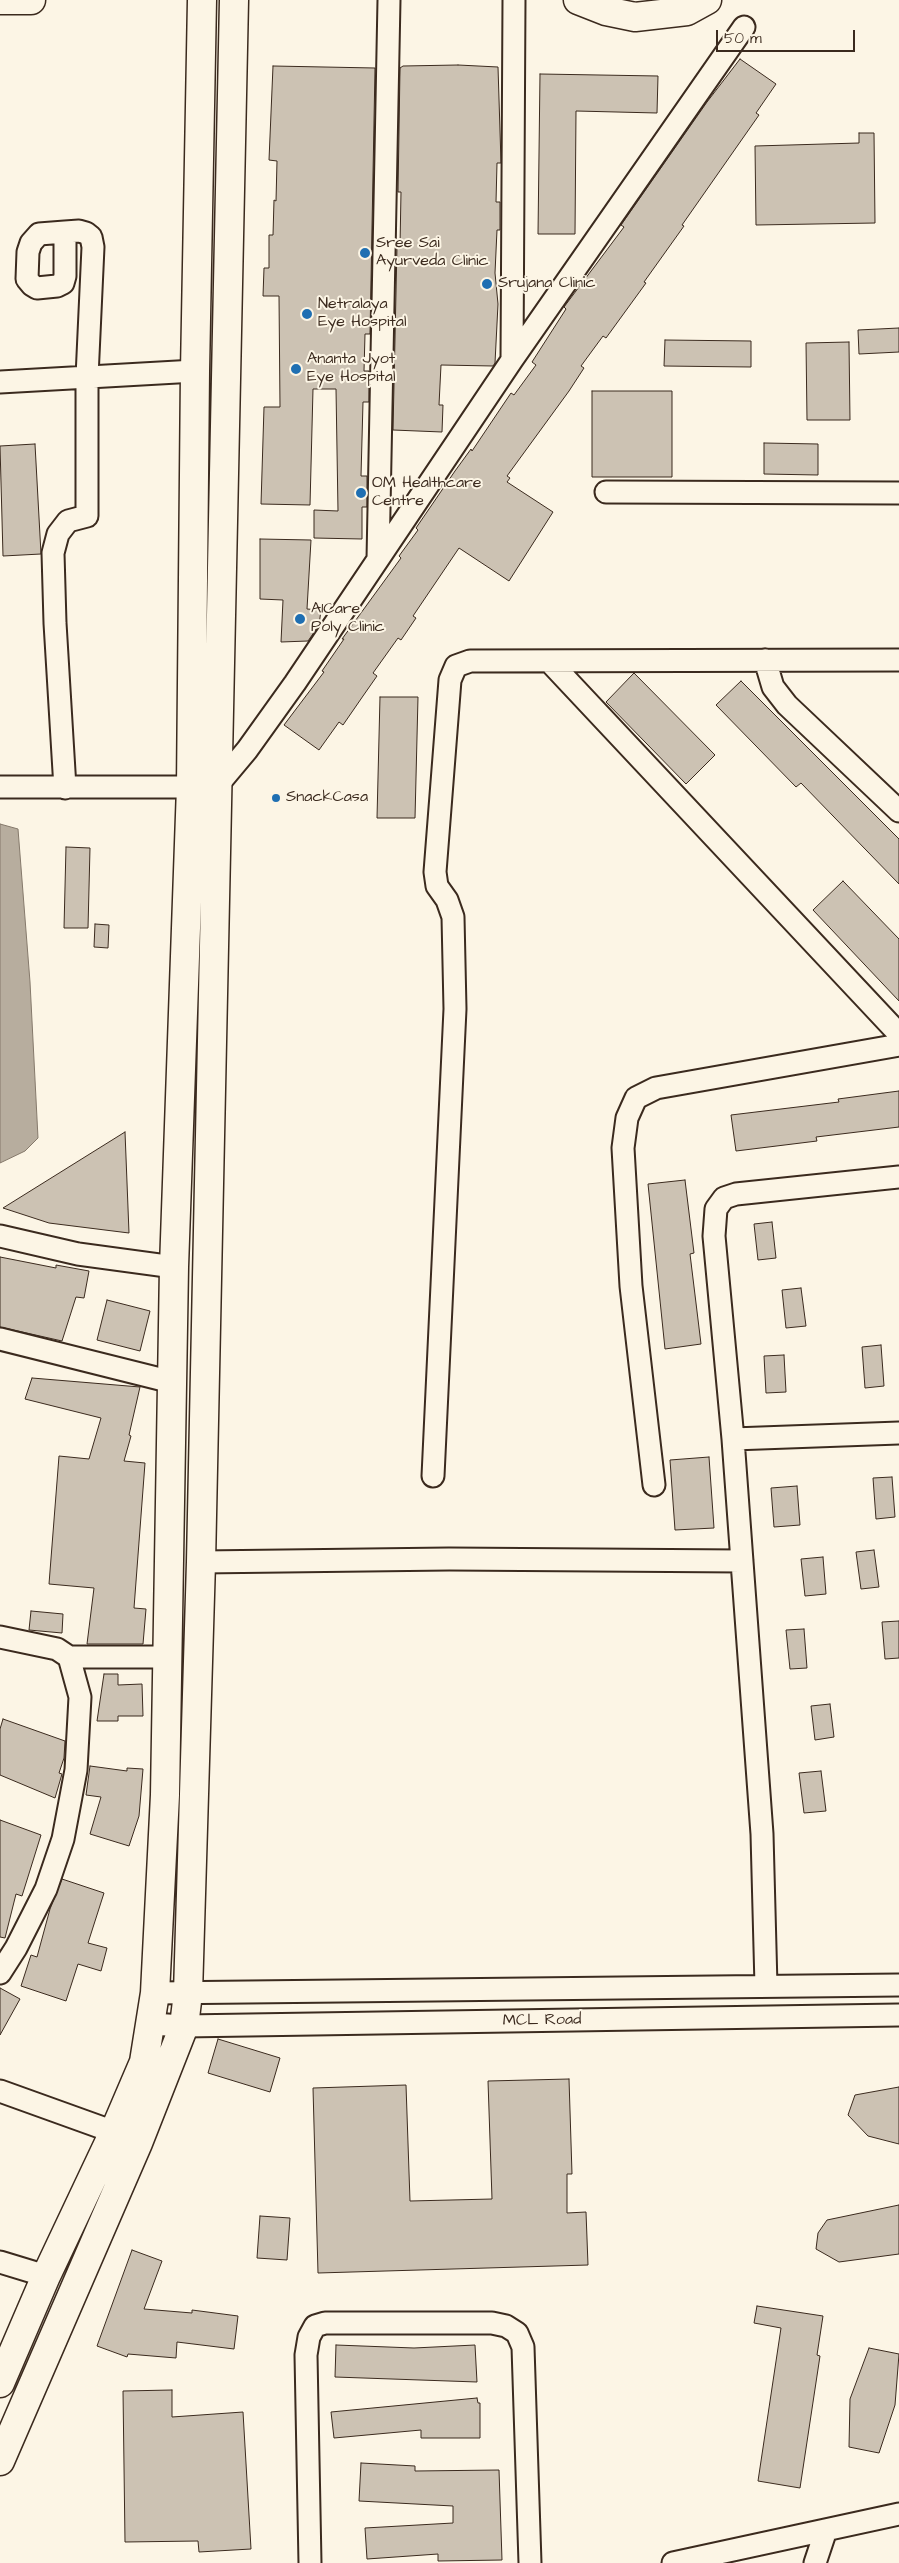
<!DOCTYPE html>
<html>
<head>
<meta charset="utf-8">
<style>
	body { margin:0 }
	#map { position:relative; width:899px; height:2563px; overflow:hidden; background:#fcf5e5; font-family:"Architects Daughter",sans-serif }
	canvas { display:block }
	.scale { position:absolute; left:716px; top:30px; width:139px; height:22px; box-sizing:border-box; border:2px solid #3b2a1e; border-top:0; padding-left:6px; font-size:15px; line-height:18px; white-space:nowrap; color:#3b2a1e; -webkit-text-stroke:4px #fcf5e5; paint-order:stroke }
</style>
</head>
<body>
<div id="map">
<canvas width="899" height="2563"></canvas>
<div class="scale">50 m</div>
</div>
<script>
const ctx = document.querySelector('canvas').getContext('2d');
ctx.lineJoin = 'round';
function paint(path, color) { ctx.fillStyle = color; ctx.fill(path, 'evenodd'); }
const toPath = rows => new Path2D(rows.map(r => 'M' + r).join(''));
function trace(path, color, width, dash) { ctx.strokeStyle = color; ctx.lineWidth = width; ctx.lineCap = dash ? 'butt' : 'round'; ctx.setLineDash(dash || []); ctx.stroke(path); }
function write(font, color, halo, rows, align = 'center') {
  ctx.font = font + ' "Architects Daughter",sans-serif'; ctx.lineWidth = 4; ctx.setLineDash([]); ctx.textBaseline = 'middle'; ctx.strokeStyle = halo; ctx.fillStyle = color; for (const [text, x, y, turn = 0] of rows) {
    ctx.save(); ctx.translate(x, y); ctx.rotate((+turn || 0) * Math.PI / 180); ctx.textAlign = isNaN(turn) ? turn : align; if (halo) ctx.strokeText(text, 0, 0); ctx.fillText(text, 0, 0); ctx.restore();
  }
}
const water = toPath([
	[0,824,18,829,30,982,38,1138,25,1151,0,1163,0,824]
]);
paint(water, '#b7ad9e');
trace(water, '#85796b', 1);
const building = toPath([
	[740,59,776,84,756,113,759,115,682,225,684,226,644,282,646,283,606,338,603,336,581,366,584,368,569,391,507,476,510,478,507,482,553,512,509,581,459,548,413,616,416,618,401,640,398,638,373,673,377,676,363,696,343,725,339,722,319,750,284,725,324,672,322,671,344,639,342,639,401,558,399,556,418,530,416,528,455,471,471,449,472,451,511,393,514,395,536,365,532,362,566,309,564,307,624,227,621,225,707,102,740,59],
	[458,65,498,67,501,163,497,163,496,202,500,202,500,230,497,230,495,273,498,304,495,363,493,366,441,365,439,405,443,405,442,432,393,430,397,246,400,246,401,192,398,192,400,68,403,66,458,65],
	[273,66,375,68,370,334,365,334,364,371,369,371,369,402,363,402,361,476,367,476,367,507,362,507,362,539,314,538,314,510,338,511,336,389,313,389,310,505,261,504,264,407,280,407,279,296,263,296,264,268,269,268,269,235,273,235,274,200,276,201,277,161,269,160,273,66],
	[540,74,658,76,657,113,576,111,575,234,538,234,540,74],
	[859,133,874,133,875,223,756,225,755,146,859,143,859,133],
	[899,328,899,352,859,354,858,330,899,328],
	[665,340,751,341,751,367,664,366,665,340],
	[849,342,850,420,807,420,806,343,849,342],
	[592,391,672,391,672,477,592,477,592,391],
	[764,443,818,444,818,475,764,474,764,443],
	[35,444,41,554,3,556,0,446,35,444],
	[260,539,311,540,307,609,321,610,319,625,308,641,281,642,283,600,260,599,260,539],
	[634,673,715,755,686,784,606,702,634,673],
	[741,681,899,839,899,884,801,783,796,787,716,705,741,681],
	[380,697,418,697,415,818,377,818,380,697],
	[66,847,90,848,88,928,64,928,66,847],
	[843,881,899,939,899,1001,813,910,843,881],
	[95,924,109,925,108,948,94,947,95,924],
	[899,1091,899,1127,816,1137,817,1141,736,1151,731,1115,839,1102,838,1099,899,1091],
	[125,1132,129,1233,49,1223,3,1208,125,1132],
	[685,1180,694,1253,690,1254,701,1344,665,1349,648,1184,685,1180],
	[772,1222,776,1258,758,1260,754,1224,772,1222],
	[0,1257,56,1268,56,1265,89,1271,84,1298,76,1297,62,1341,0,1327,0,1257],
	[801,1288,806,1326,786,1328,782,1290,801,1288],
	[107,1300,150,1311,140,1351,97,1340,107,1300],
	[881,1345,884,1386,865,1388,862,1347,881,1345],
	[784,1355,786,1392,766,1393,764,1356,784,1355],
	[32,1378,140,1387,129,1435,131,1436,124,1461,145,1463,134,1608,146,1609,143,1644,87,1644,94,1588,49,1584,59,1456,89,1459,101,1418,25,1399,32,1378],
	[709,1457,714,1528,675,1530,670,1460,709,1457],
	[892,1477,895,1517,876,1519,873,1478,892,1477],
	[797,1486,800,1525,774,1527,771,1488,797,1486],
	[874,1550,879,1587,861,1589,856,1552,874,1550],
	[823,1557,826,1594,805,1596,801,1559,823,1557],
	[31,1611,63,1614,62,1633,29,1630,31,1611],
	[899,1621,899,1658,885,1659,882,1622,899,1621],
	[804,1629,807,1668,790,1669,786,1630,804,1629],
	[104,1674,118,1674,118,1685,142,1684,143,1716,118,1716,118,1721,97,1721,104,1674],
	[830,1704,834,1737,815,1740,811,1706,830,1704],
	[3,1719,65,1741,64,1758,59,1773,62,1774,55,1798,0,1775,0,1729,3,1719],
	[90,1766,127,1771,127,1768,143,1769,139,1816,129,1846,90,1834,101,1797,86,1795,90,1766],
	[821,1771,826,1811,804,1813,799,1773,821,1771],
	[0,1820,41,1835,22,1896,16,1894,5,1938,0,1937,0,1820],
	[62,1879,104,1893,88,1943,107,1948,101,1971,78,1964,66,2001,21,1986,31,1955,37,1957,50,1909,62,1879],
	[0,1988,20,1999,0,2035,0,1988],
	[218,2039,280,2058,270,2092,208,2073,218,2039],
	[569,2079,572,2174,567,2174,567,2213,586,2212,588,2265,318,2273,313,2088,406,2085,410,2201,492,2199,488,2081,569,2079],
	[899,2087,899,2144,868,2136,848,2115,855,2095,899,2087],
	[899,2205,899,2254,839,2262,816,2249,818,2233,827,2220,899,2205],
	[260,2216,290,2218,287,2260,257,2258,260,2216],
	[132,2250,162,2261,144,2309,192,2313,192,2310,238,2316,234,2349,177,2342,176,2358,128,2354,127,2357,97,2346,132,2250],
	[757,2306,823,2316,817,2355,820,2356,800,2488,758,2481,781,2328,754,2323,757,2306],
	[336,2345,414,2348,475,2345,477,2382,335,2377,336,2345],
	[869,2348,899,2354,895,2405,879,2453,849,2447,850,2399,869,2348],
	[172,2390,172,2417,243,2412,251,2549,199,2552,198,2541,125,2542,123,2391,172,2390],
	[477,2398,478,2403,480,2403,480,2438,421,2438,421,2430,334,2438,331,2412,477,2398],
	[361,2463,415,2466,415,2471,499,2470,502,2560,438,2561,438,2554,367,2559,365,2528,453,2523,453,2506,359,2501,361,2463]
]);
paint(building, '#ccc2b3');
trace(building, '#3b2a1e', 1);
const minor = toPath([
	[65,232,65,276,63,283,57,286,37,288,32,285,27,279,28,252,31,243,39,234,65,232,79,231,86,233,91,237,93,247,87,377,87,516,68,521,58,534,53,553,55,623,65,788],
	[512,360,514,0],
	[0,382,195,371],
	[606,492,899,493],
	[378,559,389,0],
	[765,660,773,687,787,705,899,811],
	[549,661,899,1034],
	[0,787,216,787,247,750,295,683,512,360,744,27],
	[0,1236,78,1254,174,1267],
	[0,1339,172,1382],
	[733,1439,899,1433],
	[433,1476,455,1009,453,917,447,900,437,886,435,872,450,680,456,666,470,661,899,660],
	[654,1485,631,1286,623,1148,627,1118,636,1098,656,1088,899,1045],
	[201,1562,449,1559,742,1561],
	[0,1637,57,1649,69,1657,80,1697,76,1770,63,1839,46,1889,16,1948,0,1973],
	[69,1657,166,1657],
	[766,1986,762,1834,733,1439,714,1236,716,1209,724,1198,736,1194,899,1177],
	[155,1993,899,1985],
	[151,2024,184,2026,899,2015],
	[0,2091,114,2132],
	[0,2262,46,2276],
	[310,2563,306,2355,309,2337,315,2326,325,2323,492,2323,506,2326,517,2333,523,2347,530,2563],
	[673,2563,899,2514],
	[815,2563,826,2530]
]);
const major = toPath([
	[0,0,31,0],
	[578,0,606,11,635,17,687,11,707,0],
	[0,2383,46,2276,114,2132,144,2062,155,1993,165,1795,174,1267,191,787,195,371,202,0],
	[0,2461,138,2143,184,2026,188,1993,201,1562,234,0]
]);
trace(minor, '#3b2a1e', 25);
trace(major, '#3b2a1e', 31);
trace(minor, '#fcf5e5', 21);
trace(major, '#fcf5e5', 28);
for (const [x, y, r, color] of [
	[365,253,6,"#1f6fb2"],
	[487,284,6,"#1f6fb2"],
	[307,314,6,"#1f6fb2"],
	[296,369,6,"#1f6fb2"],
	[361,493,6,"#1f6fb2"],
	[300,619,6,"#1f6fb2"],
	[276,798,5,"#1f6fb2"]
]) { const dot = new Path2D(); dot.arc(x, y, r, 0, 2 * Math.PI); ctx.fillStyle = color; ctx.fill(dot); trace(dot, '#fcf5e5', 2); }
write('16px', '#3b2a1e', '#fcf5e5', [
	["Sree Sai",376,244],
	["Ayurveda Clinic",376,262],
	["Srujana Clinic",498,284],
	["Netralaya",318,305],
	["Eye Hospital",318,323],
	["Ananta Jyot",307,360],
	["Eye Hospital",307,378],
	["OM Healthcare",372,484],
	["Centre",372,502],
	["A1Care",311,610],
	["Poly Clinic",311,628],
	["SnackCasa",286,798]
], 'left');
write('16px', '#3b2a1e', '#fcf5e5', [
	["MCL Road",542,2021,-1]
]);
</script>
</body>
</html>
